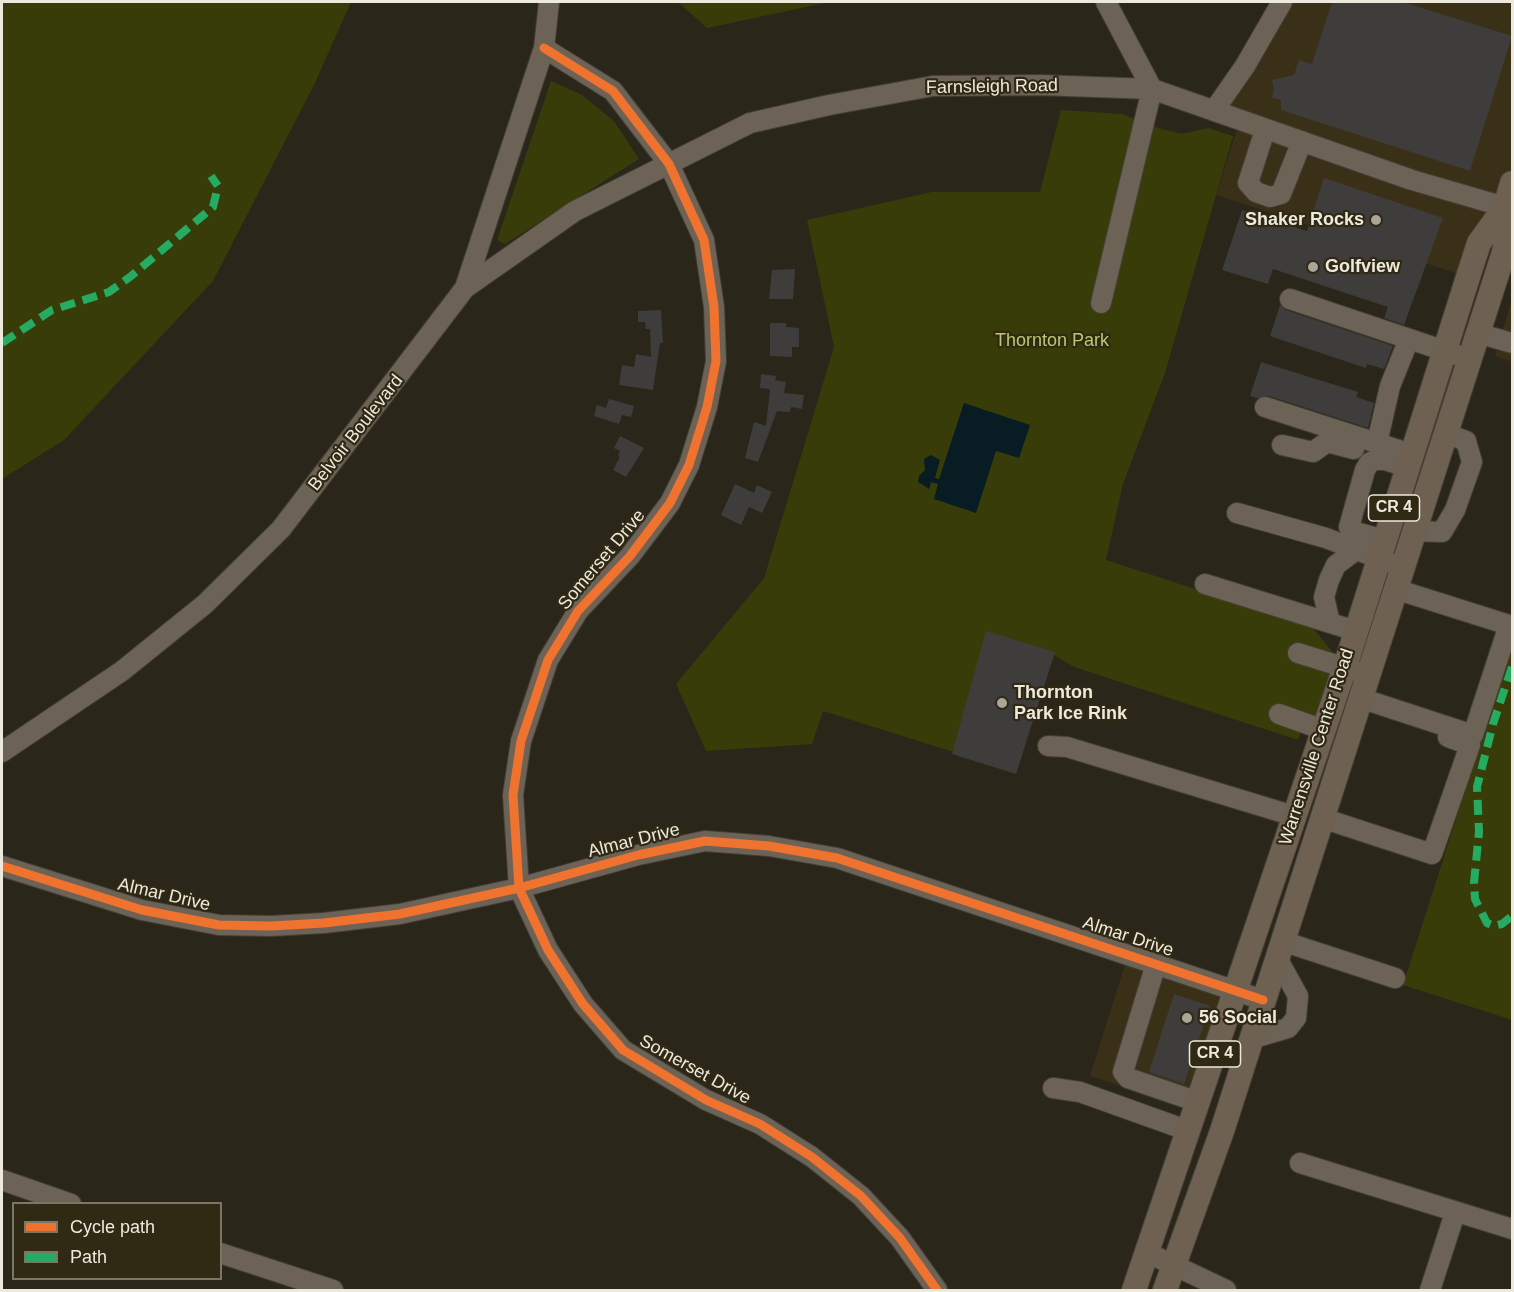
<!DOCTYPE html>
<html>
<head>
<meta charset="utf-8">
<style>
	body { margin:0 }
	#map { position:relative; width:1514px; height:1292px; overflow:hidden; background:#2a261a; font-family:Arial,sans-serif }
	canvas { display:block }
	.frame { position:absolute; inset:0; border:3px solid #eee9dd; pointer-events:none }
	.legend { position:absolute; left:12px; top:1202px; width:210px; height:78px; box-sizing:border-box; background:#302914; border:2px solid #7c7664; margin:0; padding:8px 10px; list-style:none; font-size:18px; color:#eee9dd }
	.legend li { display:flex; align-items:center; gap:12px; height:30px }
	.legend b { width:30px; border:2px solid #7c7664 }
</style>
</head>
<body>
<div id="map">
<canvas width="1514" height="1292"></canvas>
<div class="frame"></div>
<ul class="legend">
<li><b style="height:8px;background:#ef722f"></b>Cycle path</li>
<li><b style="height:8px;background:#26ab63"></b>Path</li>
</ul>
</div>
<script>
const ctx = document.querySelector('canvas').getContext('2d');
ctx.lineJoin = 'round';
function paint(path, color) { ctx.fillStyle = color; ctx.fill(path, 'evenodd'); }
const toPath = rows => new Path2D(rows.map(r => 'M' + r).join(''));
function trace(path, color, width, dash) { ctx.strokeStyle = color; ctx.lineWidth = width; ctx.lineCap = dash ? 'butt' : 'round'; ctx.setLineDash(dash || []); ctx.stroke(path); }
function write(font, color, halo, rows, align = 'center') {
  ctx.font = font + ' Arial,sans-serif'; ctx.lineWidth = 4.5; ctx.setLineDash([]); ctx.textBaseline = 'middle'; ctx.strokeStyle = halo; ctx.fillStyle = color; for (const [text, x, y, turn = 0] of rows) {
    ctx.save(); ctx.translate(x, y); ctx.rotate((+turn || 0) * Math.PI / 180); ctx.textAlign = isNaN(turn) ? turn : align; if (halo) ctx.strokeText(text, 0, 0); ctx.fillText(text, 0, 0); ctx.restore();
  }
}
paint(toPath([
	[1282,2,1512,2,1512,208,1468,277,1216,195,1240,120,1215,109],
	[1512,299,1512,362,1495,356],
	[1128,955,1236,990,1196,1110,1090,1076]
]), '#3a3017');
paint(toPath([
	[2,2,351,2,314,85,213,281,64,440,2,479],
	[678,2,830,2,707,28],
	[551,81,582,95,614,121,639,159,505,244,497,240],
	[1061,110,1122,114,1155,127,1181,134,1208,128,1233,136,1165,373,1123,484,1106,560,1312,627,1345,667,1324,730,1304,723,1298,740,1074,667,1054,655,1011,770,823,711,812,744,706,751,676,684,764,578,834,347,807,220,932,192,1040,192],
	[1512,644,1512,1020,1403,985]
]), '#383c08');
paint(toPath([
	[964,403,1030,425,1019,458,996,451,976,513,934,499,938,484,931,482,929,489,918,482,919,476,925,470,924,459,931,455,940,460,935,478,939,479]
]), '#071c23');
paint(toPath([
	[1332,2,1403,2,1512,36,1470,171,1281,110,1281,100,1272,98,1274,90,1272,80,1294,75,1299,60,1312,64],
	[1324,178,1443,218,1404,325,1384,318,1388,307,1273,269,1268,284,1222,270,1242,210,1307,231],
	[795,269,793,299,769,299,772,270],
	[1280,305,1286,310,1393,346,1384,369,1367,364,1366,368,1270,336],
	[661,310,663,343,660,343,653,390,619,385,622,365,634,367,636,354,651,357,650,329,646,329,645,322,638,322,638,311],
	[770,323,786,323,786,327,799,328,799,347,792,347,792,357,770,356],
	[1261,362,1358,392,1356,397,1374,403,1368,428,1269,396,1257,398,1250,396],
	[761,374,776,376,775,380,786,382,784,393,804,395,802,409,791,407,790,412,777,411,758,462,745,458,754,422,766,426,770,389,760,388],
	[609,399,634,406,631,417,622,415,619,424,594,416,597,405,606,408],
	[620,436,644,448,626,477,613,470,620,457,618,456,620,451,614,448],
	[735,484,754,493,757,485,772,492,762,513,749,507,741,525,721,515],
	[986,631,1055,652,1016,774,952,754],
	[1174,994,1210,1006,1184,1084,1149,1072]
]), '#3f3d3b');
const minor = toPath([
	[544,48,613,91,669,164,704,240,714,307,716,361,707,407,689,465,670,503,630,556,578,611,548,660,521,741,513,795,519,888,548,950,583,1004,623,1050,706,1100,760,1124,812,1157,861,1196,900,1238,937,1290],
	[1215,109,1245,66,1282,2],
	[1265,130,1248,183,1256,192,1270,197,1281,194,1302,141],
	[465,288,575,211,750,123,829,105,933,86,1039,85,1152,89,1412,180,1505,207],
	[1290,299,1469,359],
	[1101,303,1152,89,1106,2],
	[1477,333,1512,343],
	[1265,407,1411,454],
	[1377,443,1390,386,1409,339],
	[1282,445,1313,452,1327,442,1354,449],
	[1237,513,1326,538,1393,564],
	[1414,531,1442,532,1455,510,1472,462,1466,441,1445,433],
	[1384,540,1352,531,1349,527,1365,470,1369,463,1375,460,1385,460,1407,467],
	[1205,584,1356,631],
	[1330,623,1324,597,1329,580,1336,565,1356,550],
	[1298,653,1359,672],
	[1360,698,1473,735,1509,625,1395,589],
	[1279,714,1324,730],
	[1048,746,1067,747,1294,816],
	[2,752,122,671,205,604,281,529,465,288,544,48,549,2],
	[1322,818,1432,854,1470,745,1448,737],
	[2,866,142,910,219,925,271,926,324,923,400,914,519,888,638,855,705,841,769,846,837,858,1263,1000],
	[1282,941,1395,978],
	[1156,964,1123,1072,1128,1078,1198,1102],
	[1251,1039,1288,1028,1296,1018,1298,996,1277,958],
	[1053,1088,1080,1092,1189,1131],
	[1300,1163,1512,1229],
	[2,1180,71,1204],
	[220,1253,333,1290],
	[1148,1253,1226,1290],
	[1430,1290,1455,1213]
]);
const major = toPath([
	[1134,1290,1345,667,1468,277,1479,243,1505,207],
	[1165,1290,1222,1131,1505,249,1505,207,1512,183]
]);
trace(minor, '#444037', 22);
trace(major, '#444037', 26);
trace(minor, '#6d6256', 20);
trace(major, '#6e6152', 24);
trace(toPath([
	[2,343,52,310,109,292,130,277,213,207,218,186,211,176],
	[1512,667,1493,724,1477,787,1479,832,1474,883,1475,899,1487,923,1494,926,1502,924,1512,916]
]), '#26ab63', 8, [15, 8]);
trace(toPath([
	[544,48,613,91,669,164,704,240,714,307,716,361,707,407,689,465,670,503,630,556,578,611,548,660,521,741,513,795,519,888,548,950,583,1004,623,1050,706,1100,760,1124,812,1157,861,1196,900,1238,937,1290],
	[2,866,142,910,219,925,271,926,324,923,400,914,519,888,638,855,705,841,769,846,837,858,1263,1000]
]), '#ef722f', 9);
for (const [x, y, r, color] of [
	[1376,220,6,"#a9a599"],
	[1313,267,6,"#a9a599"],
	[1002,703,6,"#a9a599"],
	[1187,1018,6,"#a9a599"]
]) { const dot = new Path2D(); dot.arc(x, y, r, 0, 2 * Math.PI); ctx.fillStyle = color; ctx.fill(dot); trace(dot, '#302914', 2); }
for (const [x, y, w] of [
	[1394,508,51],
	[1215,1054,51]
]) { const box = new Path2D(); box.roundRect(x - w / 2, y - 13, w, 26, 4.5); ctx.fillStyle = '#302914'; ctx.fill(box); trace(box, '#eee9dd', 1.5); }
write('bold 16px', '#eee9dd', null, [
	["CR 4",1394,508],
	["CR 4",1215,1054]
]);
write('18px', '#eee9dd', '#302914', [
	["Farnsleigh Road",992,87,-1],
	["Belvoir Boulevard",356,433,-52],
	["Somerset Drive",602,560,-50],
	["Warrensville Center Road",1317,747,-72],
	["Almar Drive",634,841,-14],
	["Almar Drive",164,895,13],
	["Almar Drive",1128,937,18],
	["Somerset Drive",695,1070,29]
]);
write('bold 18px', '#eee9dd', '#302914', [
	["Shaker Rocks",1364,220,"right"],
	["Golfview",1325,267],
	["Thornton",1014,693],
	["Park Ice Rink",1014,714],
	["56 Social",1199,1018]
], 'left');
write('18px', '#bdc86e', '#302914', [
	["Thornton Park",1052,341]
]);
</script>
</body>
</html>
